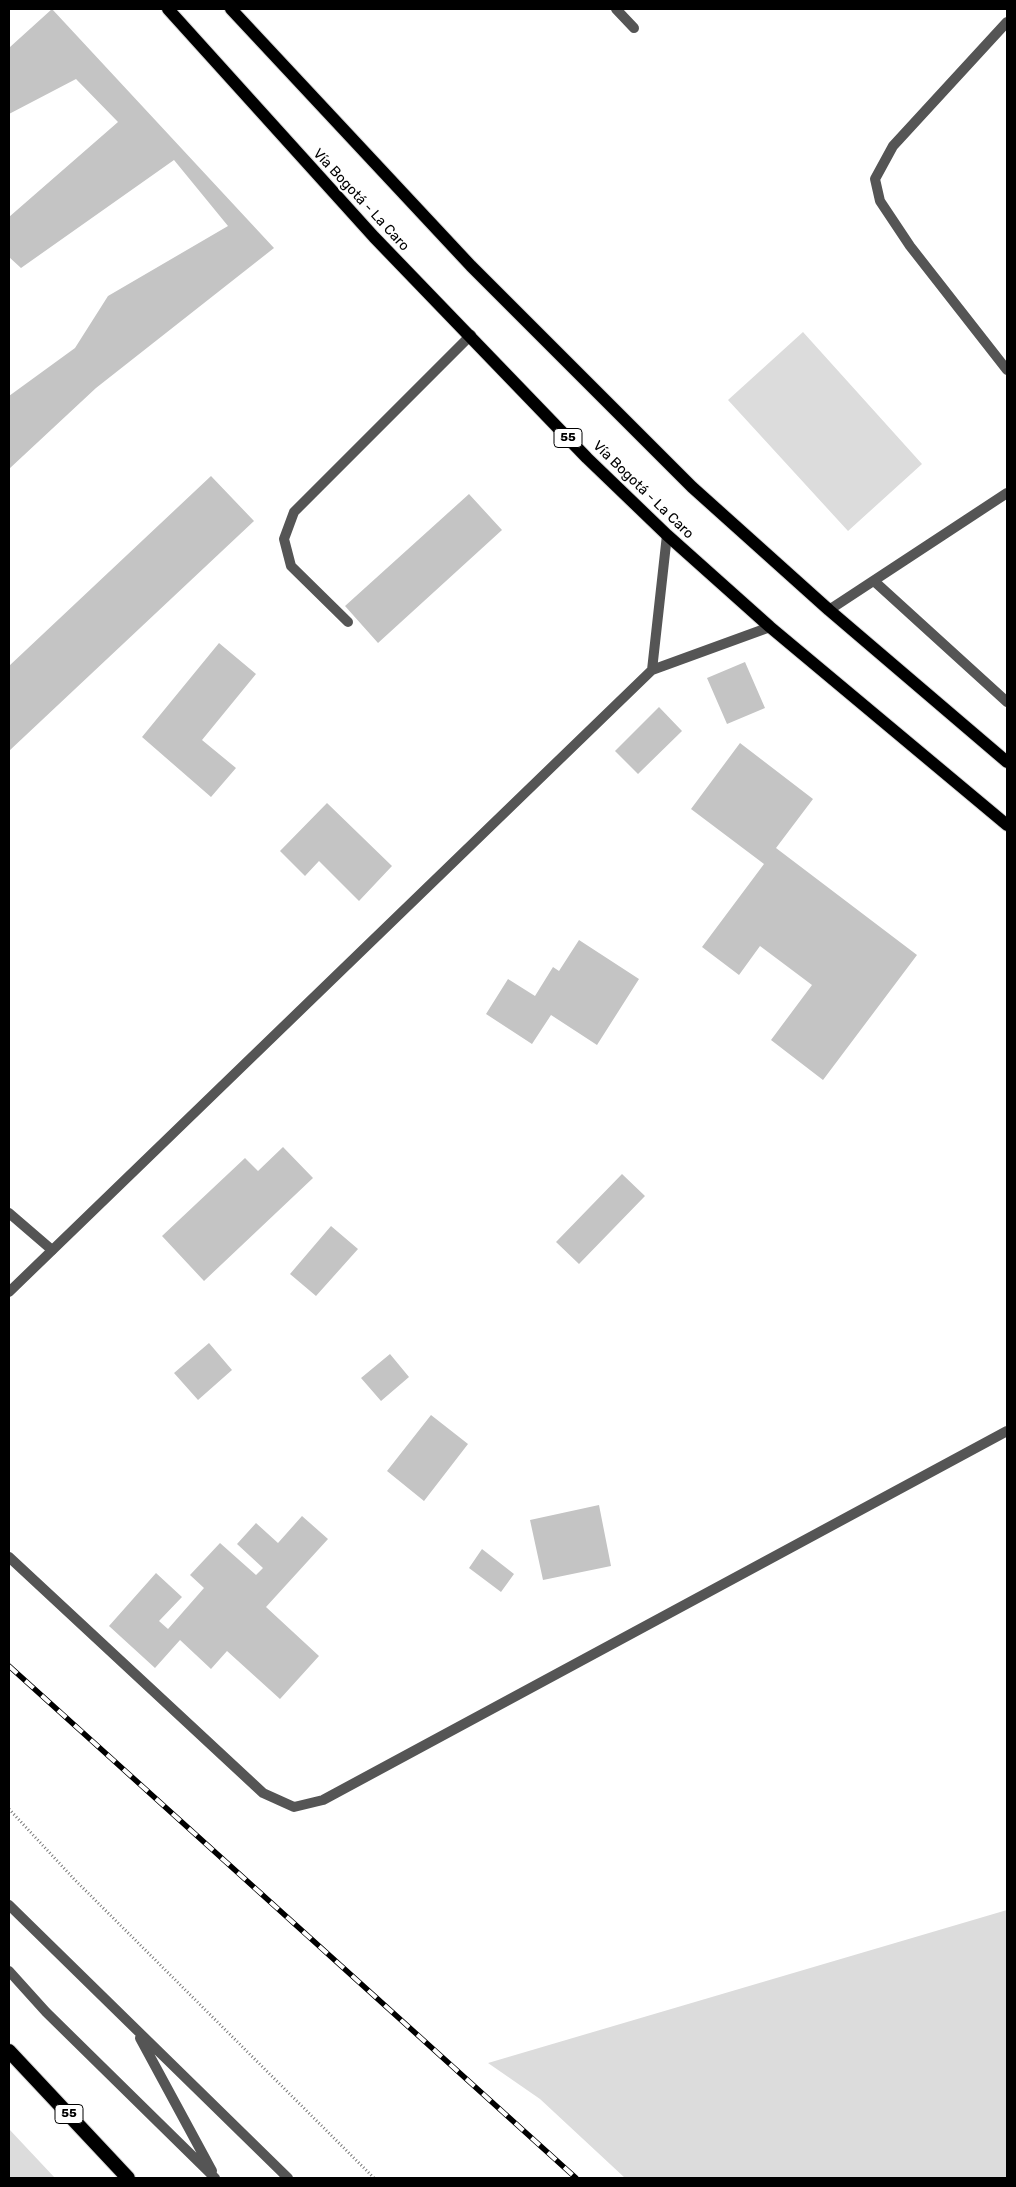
<!DOCTYPE html>
<html>
<head>
<meta charset="utf-8">
<style>
	body { margin:0 }
	#map { position:relative; width:1016px; height:2187px; overflow:hidden; background:#fff; font-family:Rubik,sans-serif }
	canvas { display:block }
	.frame { position:absolute; inset:0; border:10px solid #000; pointer-events:none }
</style>
</head>
<body>
<div id="map">
<canvas width="1016" height="2187"></canvas>
<div class="frame"></div>
</div>
<script>
const ctx = document.querySelector('canvas').getContext('2d');
ctx.lineJoin = 'round';
function paint(path, color) { ctx.fillStyle = color; ctx.fill(path, 'evenodd'); }
const toPath = rows => new Path2D(rows.map(r => 'M' + r).join(''));
function trace(path, color, width, dash) { ctx.strokeStyle = color; ctx.lineWidth = width; ctx.lineCap = dash ? 'butt' : 'round'; ctx.setLineDash(dash || []); ctx.stroke(path); }
function write(font, color, halo, rows, align = 'center') {
  ctx.font = font + ' Rubik,sans-serif'; ctx.lineWidth = 4; ctx.setLineDash([]); ctx.textBaseline = 'middle'; ctx.strokeStyle = halo; ctx.fillStyle = color; for (const [text, x, y, turn = 0] of rows) {
    ctx.save(); ctx.translate(x, y); ctx.rotate((+turn || 0) * Math.PI / 180); ctx.textAlign = isNaN(turn) ? turn : align; if (halo) ctx.strokeText(text, 0, 0); ctx.fillText(text, 0, 0); ctx.restore();
  }
}
paint(toPath([
	[803,332,922,464,848,531,728,400],
	[1007,1910,1007,2178,625,2178,540,2099,488,2063],
	[9,2129,55,2178,9,2178]
]), '#dcdcdc');
paint(toPath([
	[52,9,274,248,96,388,9,469,9,396,75,348,108,296,228,226,174,160,21,268,9,257,9,217,118,122,76,79,9,114,9,46,10,47],
	[211,476,254,521,9,751,9,666],
	[469,494,502,530,378,643,345,606],
	[219,643,256,674,202,740,236,768,211,797,142,737],
	[745,662,765,708,727,724,707,678],
	[659,707,682,731,638,774,615,751],
	[740,743,813,799,776,848,917,955,823,1080,771,1040,812,985,760,946,739,975,702,947,764,864,691,809],
	[327,803,392,866,359,901,319,861,305,876,280,851],
	[579,940,639,979,597,1045,551,1015,532,1044,486,1014,508,979,535,996,553,967,559,971],
	[283,1147,313,1178,204,1281,162,1236,245,1158,258,1171],
	[622,1174,645,1196,579,1264,556,1242],
	[331,1226,358,1249,316,1296,290,1274],
	[209,1343,232,1370,198,1400,174,1373],
	[390,1354,409,1377,381,1401,361,1378],
	[431,1415,468,1444,424,1501,387,1471],
	[599,1505,611,1566,543,1580,530,1520],
	[302,1516,328,1539,266,1607,319,1656,280,1699,227,1651,211,1669,180,1640,155,1668,109,1626,156,1573,182,1597,159,1621,168,1629,204,1588,190,1575,220,1543,256,1575,263,1568,237,1544,256,1523,278,1543],
	[482,1549,514,1574,501,1592,469,1568]
]), '#c4c4c4');
const primary = toPath([
	[168,9,374,237,587,458,667,535,770,627,1007,825],
	[231,9,471,266,692,487,829,610,1007,762]
]);
const trunk = toPath([
	[9,2051,128,2178]
]);
trace(primary, '#dbdbdb', 14);
trace(trunk, '#dbdbdb', 16);
trace(toPath([
	[9,1809,74,1879,374,2178]
]), '#777', 3, [1, 2.5]);
trace(toPath([
	[1007,22,893,146,875,179,880,201,910,246,1007,370],
	[874,581,1007,702],
	[829,610,1007,493],
	[348,622,291,566,284,539,294,512,471,335],
	[9,1213,52,1250],
	[9,1905,288,2178],
	[9,1971,46,2012,215,2178],
	[140,2038,212,2171]
]), '#555', 10);
trace(toPath([
	[616,9,634,28],
	[652,670,667,535],
	[9,1292,652,670,770,627],
	[9,1557,263,1793,294,1807,323,1800,1007,1431]
]), '#555', 10);
trace(primary, '#000', 12);
trace(trunk, '#000', 14);
const rail = toPath([
	[9,1666,576,2178]
]);
trace(rail, '#000', 5.5);
trace(rail, '#fff', 4, [11]);
for (const [x, y, w] of [
	[568,438,28],
	[69,2114,28]
]) { const box = new Path2D(); box.roundRect(x - w / 2, y - 9.5, w, 19, 4); ctx.fillStyle = '#fff'; ctx.fill(box); trace(box, '#000', 1); }
write('bold 12px', '#000', null, [
	["55",568,438],
	["55",69,2114]
]);
write('14px', '#000', '#fff', [
	["Vía Bogotá - La Caro",361,200,47],
	["Vía Bogotá - La Caro",643,490,44]
]);
</script>
</body>
</html>
